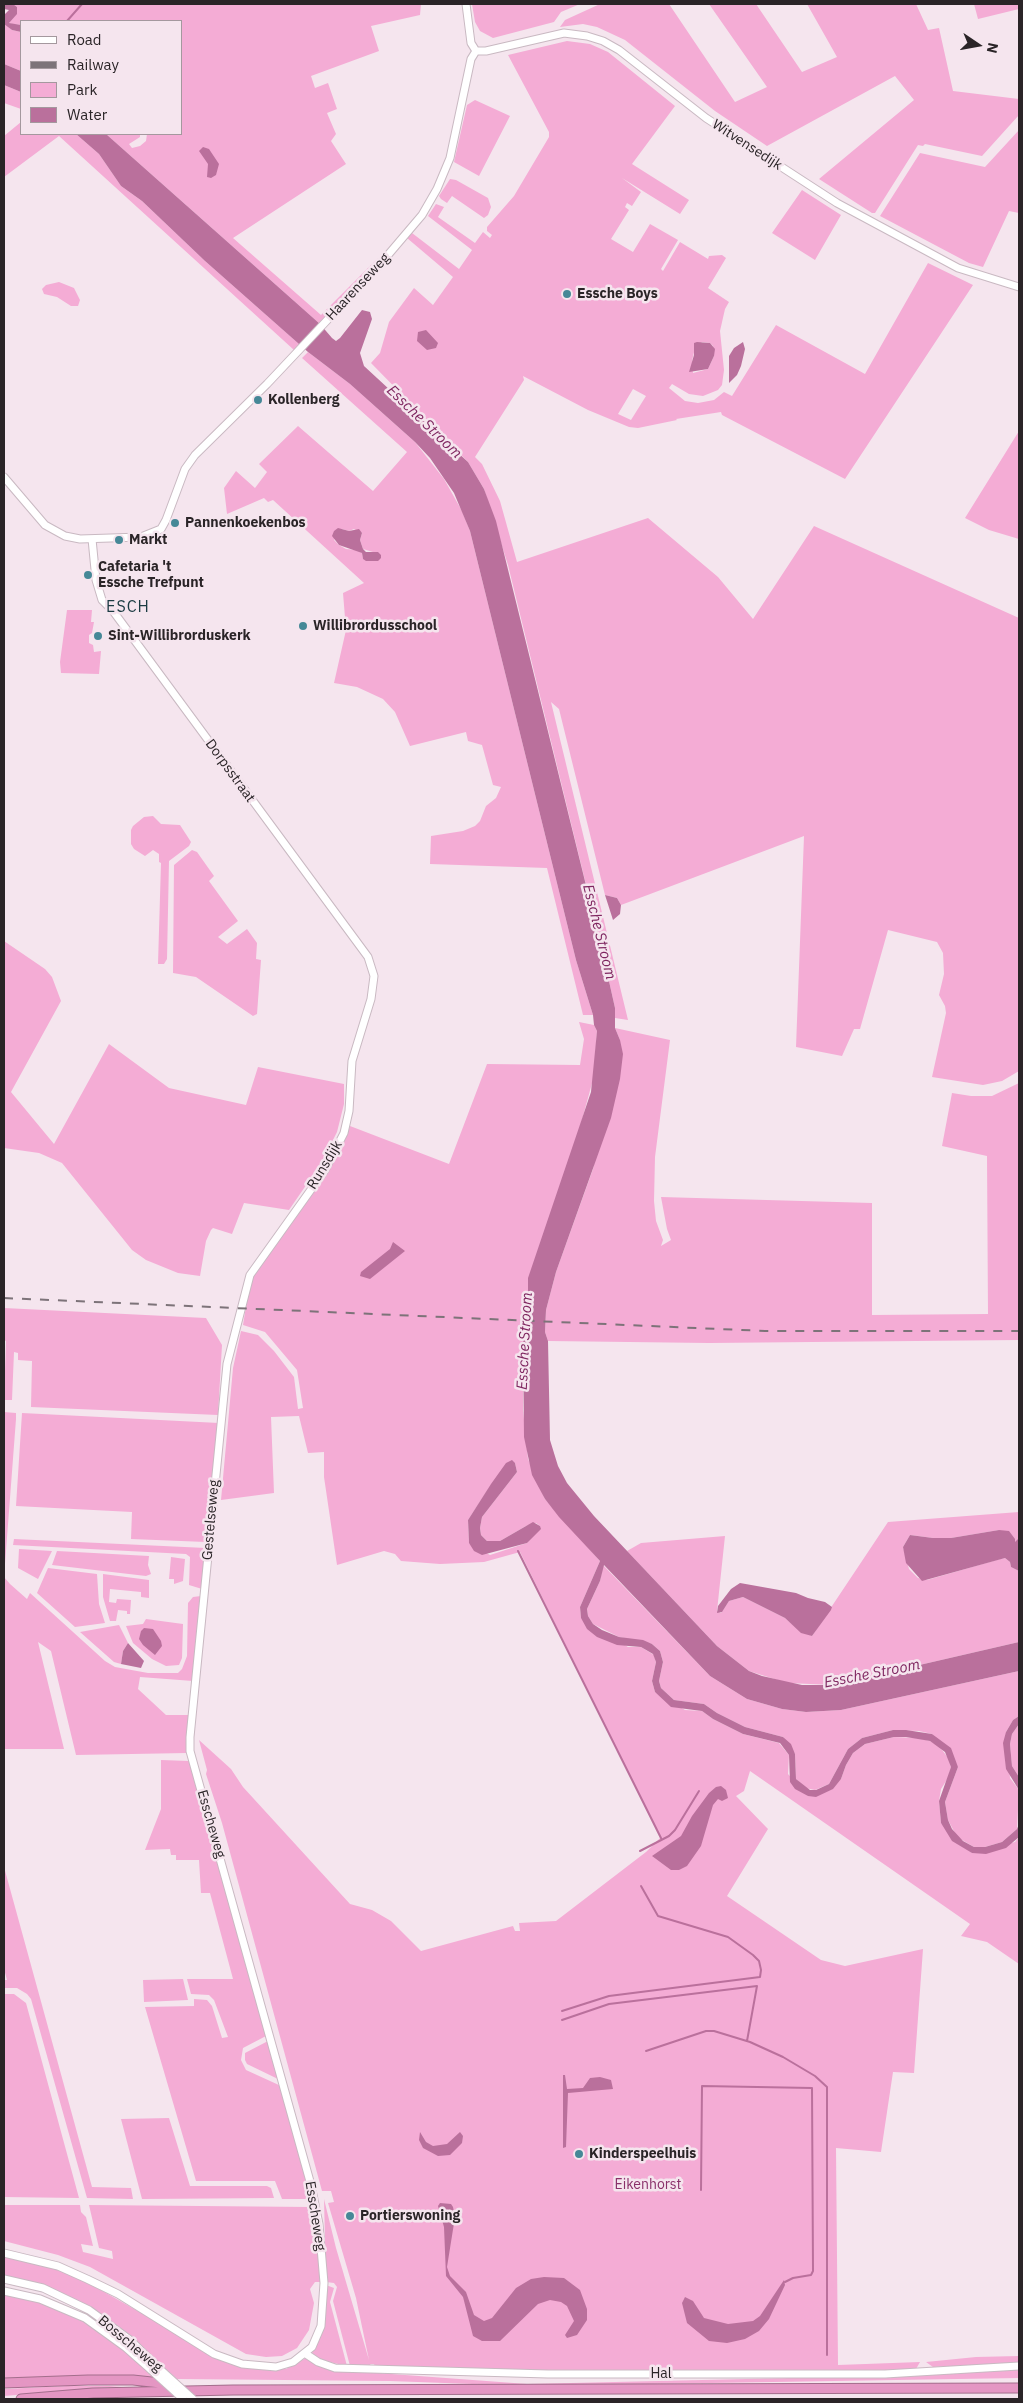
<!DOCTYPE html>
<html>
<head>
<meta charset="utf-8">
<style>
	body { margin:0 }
	#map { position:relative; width:1023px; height:2403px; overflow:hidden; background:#f5e5ee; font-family:"IBM Plex Sans",sans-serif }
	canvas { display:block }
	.frame { position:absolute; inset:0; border:5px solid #2a2427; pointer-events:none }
	.legend { position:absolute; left:20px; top:20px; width:162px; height:115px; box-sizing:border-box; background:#f5e5ee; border:1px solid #a4989e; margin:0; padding:6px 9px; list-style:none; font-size:15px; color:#2a2427 }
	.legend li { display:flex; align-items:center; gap:10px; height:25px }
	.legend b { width:25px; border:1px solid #a4989e }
	.north { position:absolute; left:953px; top:20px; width:50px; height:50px; -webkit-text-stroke:4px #f5e5ee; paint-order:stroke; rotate:102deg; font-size:14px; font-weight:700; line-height:20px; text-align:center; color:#2a2427 }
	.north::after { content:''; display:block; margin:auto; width:18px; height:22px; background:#2a2427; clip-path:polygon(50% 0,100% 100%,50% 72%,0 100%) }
</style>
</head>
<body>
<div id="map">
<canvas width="1023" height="2403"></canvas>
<div class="frame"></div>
<ul class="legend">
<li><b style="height:6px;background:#fff"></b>Road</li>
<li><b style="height:6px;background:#7d7379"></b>Railway</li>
<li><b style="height:14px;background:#f4acd5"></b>Park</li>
<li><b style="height:14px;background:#ba709c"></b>Water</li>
</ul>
<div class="north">N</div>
</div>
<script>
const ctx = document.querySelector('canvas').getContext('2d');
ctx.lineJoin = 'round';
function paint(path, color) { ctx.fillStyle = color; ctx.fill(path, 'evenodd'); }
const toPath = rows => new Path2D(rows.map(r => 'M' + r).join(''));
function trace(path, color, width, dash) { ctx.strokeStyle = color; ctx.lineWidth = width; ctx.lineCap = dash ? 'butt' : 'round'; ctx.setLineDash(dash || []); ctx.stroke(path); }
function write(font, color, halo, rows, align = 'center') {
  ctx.font = font + ' "IBM Plex Sans",sans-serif'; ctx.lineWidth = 5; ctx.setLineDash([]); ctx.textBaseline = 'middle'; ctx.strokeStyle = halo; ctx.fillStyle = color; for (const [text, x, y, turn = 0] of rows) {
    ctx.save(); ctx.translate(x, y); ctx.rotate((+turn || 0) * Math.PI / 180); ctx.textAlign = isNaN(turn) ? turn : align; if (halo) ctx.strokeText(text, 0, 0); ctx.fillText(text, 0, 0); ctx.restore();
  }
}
paint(toPath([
	[13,4,421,4,420,15,371,26,379,51,311,76,315,88,328,83,337,109,327,113,336,134,331,141,346,164,233,238,321,315,378,258,368,273,320,324,106,134,140,134,140,137,129,144,132,148,140,146,146,141,147,134,181,134,181,21,21,21,21,25,12,24,9,23,17,7],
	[472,4,580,4,561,12,554,22,493,38,480,31,475,22],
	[600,4,669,4,735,102,767,87,709,4,756,4,802,72,837,57,807,4,916,4,928,30,939,28,953,91,1019,99,1019,115,982,156,925,144,923,146,918,145,875,213,872,213,819,179,914,100,895,76,767,146,715,111,625,40,597,27,583,24,560,27,565,20],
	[974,4,1019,4,1019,9,978,19],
	[4,23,12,30,21,32,21,71,4,64],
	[567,41,590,44,608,52,675,106,632,164,689,200,680,214,622,178,641,192,632,206,627,203,625,207,629,210,611,239,633,252,650,224,678,240,661,269,663,271,680,242,708,259,709,256,722,255,726,258,708,288,729,302,725,309,720,331,724,370,722,385,718,390,703,396,689,394,672,384,669,388,685,401,698,403,714,400,724,392,732,396,776,325,865,374,928,263,973,285,845,479,722,415,721,412,676,419,677,420,638,428,629,427,588,410,523,376,524,380,475,457,482,464,500,501,517,562,648,518,718,577,753,619,814,526,1019,618,1019,1071,1002,1081,983,1085,932,1077,946,1013,945,1006,939,995,944,974,943,953,937,942,888,930,860,1029,854,1029,842,1056,796,1047,804,836,621,905,617,898,605,895,559,709,551,702,628,1020,615,1018,615,1008,602,950,508,565,484,489,468,462,371,363,380,353,389,322,414,288,433,305,453,277,407,238,412,233,459,269,472,250,428,216,436,204,444,207,438,217,475,243,483,232,490,238,492,235,487,231,487,227,514,196,549,137,549,132,508,55],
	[702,342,710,343,713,346,714,356,708,369,693,373,692,361,695,348],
	[633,389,646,396,631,420,618,414],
	[4,85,21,92,21,109,4,103],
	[475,100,510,116,479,176,454,162,467,105],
	[21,122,21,134,76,134,99,154,121,186,142,201,205,261,299,344,294,350,59,136,4,177,4,136],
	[1019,130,1019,213,1009,211,983,267,969,263,880,216,920,153,985,167],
	[450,179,456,180,488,198,491,207,488,215,484,218,452,196,447,203,441,199,439,196],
	[802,190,841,215,815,260,772,233],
	[59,282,74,288,80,300,78,306,71,306,57,297,44,294,42,289,46,285],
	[308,352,350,384,415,442,444,479,462,511,470,531,576,960,593,1015,583,1015,547,868,430,864,431,836,463,831,475,826,480,821,486,806,496,798,501,787,493,785,482,745,468,741,466,732,410,746,395,712,383,699,357,687,334,683,346,630,343,593,364,583,273,500,268,502,264,498,227,514,224,488,236,471,255,488,267,472,259,464,298,426,373,491,407,452,302,358],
	[342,529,349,531,354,529,362,533,360,540,363,549,373,552,378,561,363,559,362,553,357,550,346,549,339,545,334,540],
	[1019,431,1019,539,989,530,965,518],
	[67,610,92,610,91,622,94,622,92,633,89,635,89,643,93,645,94,652,101,651,99,674,61,673,60,662],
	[153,816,161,824,180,825,191,842,189,846,169,861,167,959,164,964,158,964,161,863,159,862,159,854,153,850,145,856,134,849,131,844,131,830,133,826,144,817],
	[192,850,197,852,214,876,209,881,238,921,218,937,227,944,247,929,257,943,256,959,261,960,257,1014,253,1016,196,977,173,973,174,865],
	[4,941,45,969,52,977,61,1001,11,1092,54,1144,109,1044,169,1088,246,1105,258,1067,344,1084,344,1104,337,1132,322,1162,289,1210,244,1203,232,1234,213,1228,211,1230,206,1241,200,1276,178,1273,146,1260,132,1250,62,1163,39,1153,4,1148],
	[579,1022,594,1025,597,1031,594,1076,530,1310,528,1331,523,1341,523,1410,528,1459,545,1499,600,1561,580,1607,581,1618,628,1647,641,1647,654,1655,656,1662,652,1681,655,1692,685,1710,702,1711,713,1719,743,1734,779,1743,789,1755,788,1774,808,1796,841,1779,846,1765,853,1753,865,1744,894,1737,918,1738,930,1741,939,1746,949,1759,951,1767,948,1778,941,1789,939,1801,941,1823,972,1853,1015,1842,1019,1837,1019,1964,987,1942,961,1936,970,1924,750,1771,744,1791,736,1796,768,1829,727,1896,821,1960,845,1966,923,1949,914,2073,893,2072,881,2152,836,2148,838,2365,920,2362,916,2369,876,2372,579,2372,375,2366,374,2364,370,2364,371,2366,350,2366,333,2301,337,2287,334,2283,326,2282,324,2199,336,2248,369,2360,356,2298,328,2203,334,2202,331,2191,322,2191,222,1823,206,1774,207,1770,199,1740,231,1769,243,1787,350,1904,372,1910,391,1921,421,1951,513,1926,515,1931,520,1931,519,1923,556,1921,646,1852,660,1838,520,1552,484,1562,440,1564,401,1561,395,1554,384,1551,337,1565,324,1477,324,1452,308,1453,299,1416,271,1417,274,1493,221,1500,233,1368,241,1331,258,1335,274,1351,294,1377,298,1409,303,1408,297,1370,265,1332,243,1325,249,1288,251,1279,325,1177,342,1148,350,1126,449,1164,487,1064,580,1065,584,1039],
	[515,1463,517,1472,482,1517,480,1528,481,1535,487,1541,500,1541,526,1526,536,1523,540,1526,527,1543,490,1555,469,1543,468,1520,491,1485],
	[615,1028,670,1040,655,1157,654,1201,656,1221,663,1240,661,1246,671,1240,667,1229,661,1197,872,1203,872,1315,988,1314,987,1156,942,1146,952,1093,971,1096,992,1096,1019,1083,1019,1340,709,1343,548,1341,545,1332,546,1310,556,1272,593,1169,620,1040],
	[4,1308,206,1318,222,1345,218,1415,31,1407,32,1361,18,1360,18,1353,14,1352,12,1400,4,1400,6,1341,4,1340],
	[4,1412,16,1413,16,1419,4,1577,10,1584,27,1599,30,1593,105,1661,115,1667,148,1673,178,1673,182,1669,187,1656,188,1603,193,1597,201,1596,193,1681,140,1677,138,1689,166,1715,190,1715,187,1753,76,1755,51,1651,38,1642,64,1749,4,1749],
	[22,1413,219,1423,206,1542,131,1539,132,1512,16,1506],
	[1019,1512,1019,1538,1015,1543,999,1530,951,1538,933,1538,910,1535,903,1547,909,1569,918,1578,927,1580,1000,1559,1005,1558,1010,1562,1011,1567,1019,1571,1019,1642,833,1685,787,1683,749,1671,717,1646,627,1551,641,1543,725,1536,717,1611,721,1613,729,1601,743,1597,785,1618,793,1625,812,1636,888,1522],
	[14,1539,206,1548,202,1589,189,1585,190,1557,186,1554,13,1545],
	[19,1549,52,1551,38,1579,18,1568],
	[57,1551,149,1556,148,1565,151,1574,146,1576,52,1565],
	[171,1557,185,1559,183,1581,174,1584,174,1579,169,1579],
	[603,1565,710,1676,747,1699,782,1709,806,1712,841,1710,1019,1671,1019,1716,1013,1720,1006,1732,1010,1778,1019,1790,1017,1829,1002,1842,985,1847,974,1847,957,1837,948,1820,945,1802,958,1767,932,1734,919,1731,893,1730,862,1738,848,1749,829,1784,815,1790,805,1788,796,1779,795,1754,783,1737,745,1727,717,1713,704,1704,674,1700,661,1688,659,1681,663,1662,660,1651,652,1644,619,1637,593,1624,588,1616,587,1609,600,1581],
	[48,1568,97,1574,99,1604,105,1623,75,1627,37,1593],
	[103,1574,149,1580,149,1598,141,1597,141,1592,110,1589,109,1602,116,1603,117,1599,131,1600,130,1614,127,1614,127,1611,118,1610,116,1621,110,1621,103,1597],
	[146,1619,183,1624,182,1658,179,1665,166,1666,152,1659,133,1643,126,1626,143,1624],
	[119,1625,128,1643,123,1651,121,1664,114,1662,80,1632],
	[1019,1724,1019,1777,1012,1766,1010,1744,1012,1734],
	[161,1760,189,1761,266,2036,243,2048,241,2060,246,2070,281,2086,311,2199,282,2199,275,2181,196,2181,145,2007,194,2006,194,1999,207,2000,212,2006,222,2038,228,2037,214,2000,209,1995,191,1994,187,1979,233,1979,210,1893,201,1893,199,1860,176,1860,176,1855,171,1855,170,1849,145,1850,161,1809],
	[4,1867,92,2187,131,2188,133,2199,87,2198,31,1999,27,1994,17,1988,4,1988,4,1980,7,1980,4,1969],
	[183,1979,188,2000,144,2002,143,1980],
	[4,1994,14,1994,26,2003,79,2198,4,2197],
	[268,2041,278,2079,247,2064,245,2060,245,2053],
	[169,2118,190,2186,267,2186,271,2188,274,2198,142,2199,121,2119],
	[4,2205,80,2205,81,2212,86,2217,93,2246,81,2244,83,2252,113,2259,112,2251,99,2248,89,2205,311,2207,318,2251,321,2282,315,2282,310,2289,314,2303,309,2330,297,2348,282,2356,266,2357,246,2354,90,2267,58,2255,4,2241],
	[4,2256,58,2270,85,2281,157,2322,245,2367,256,2369,286,2369,306,2358,318,2365,351,2371,527,2384,834,2377,1019,2369,1019,2378,527,2386,390,2381,177,2379,123,2331,93,2309,48,2288,4,2276],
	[326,2285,334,2288,330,2302,347,2366,321,2360,312,2353,324,2326],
	[4,2294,40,2302,78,2318,110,2338,157,2379,4,2382],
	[1019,2356,1019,2363,933,2367,926,2362,976,2357],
	[67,2386,122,2386,4,2396,4,2389]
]), '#f4acd5');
paint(toPath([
	[4,4,13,4,17,7,17,14,9,23,21,25,21,32,12,30,4,24,4,15,9,10,4,9],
	[4,64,21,71,21,92,4,85],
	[76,134,106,134,320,324,332,338,336,341,340,338,362,310,370,312,372,319,360,353,364,366,468,462,484,489,496,521,602,950,615,1008,615,1028,620,1040,623,1054,620,1079,611,1118,556,1272,546,1310,545,1332,548,1341,550,1440,558,1466,567,1483,594,1516,717,1646,749,1671,762,1676,802,1685,833,1685,1019,1642,1019,1671,841,1710,806,1712,782,1709,747,1699,710,1676,604,1565,600,1581,587,1609,588,1616,593,1624,602,1630,619,1637,643,1640,652,1644,660,1651,663,1662,659,1681,661,1688,674,1700,704,1704,717,1713,745,1727,783,1737,791,1744,795,1754,796,1779,810,1790,816,1790,829,1784,848,1749,862,1738,893,1730,906,1730,932,1734,951,1748,958,1767,945,1802,948,1820,952,1829,963,1841,974,1847,985,1847,1002,1842,1017,1829,1019,1824,1019,1837,1006,1848,986,1854,972,1853,952,1841,941,1823,939,1801,951,1767,945,1752,930,1741,906,1737,894,1737,865,1744,853,1753,846,1765,841,1779,833,1789,816,1797,808,1796,795,1789,790,1782,789,1755,780,1743,743,1734,713,1719,702,1711,671,1707,655,1692,652,1681,656,1662,653,1654,641,1647,617,1645,597,1637,587,1629,581,1618,580,1607,600,1561,559,1517,545,1499,532,1475,524,1437,523,1341,528,1331,528,1278,591,1092,597,1031,594,1025,593,1015,576,960,470,531,454,493,430,458,415,442,350,384,308,352,205,261,142,201,121,186,99,154],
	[203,147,209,149,219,164,216,175,211,178,207,177,208,164,199,151],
	[426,330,438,343,436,348,427,350,417,341,418,332],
	[697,342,710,343,715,349,714,356,708,369,689,372,694,355,694,343],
	[743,342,745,349,741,366,737,375,729,383,729,356,734,348],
	[338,528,349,531,359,529,362,533,360,540,363,549,366,552,378,552,381,555,381,558,378,561,366,561,363,559,362,553,339,545,332,536,334,531],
	[605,895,617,898,621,905,620,914,613,920],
	[393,1242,405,1251,370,1279,360,1276,361,1272,390,1249],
	[512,1460,515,1463,517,1472,482,1517,480,1528,481,1535,487,1541,500,1541,533,1522,540,1526,541,1529,527,1543,482,1555,474,1551,469,1543,468,1520,491,1484,506,1463],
	[999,1530,1009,1531,1015,1539,1015,1542,1019,1538,1019,1571,1011,1567,1010,1562,1005,1558,922,1581,906,1563,903,1547,910,1535,933,1538,951,1538],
	[740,1583,796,1593,808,1598,825,1602,832,1607,831,1610,812,1636,801,1633,785,1618,743,1597,729,1601,722,1612,717,1613,718,1606,731,1589],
	[144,1628,153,1629,161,1641,162,1646,155,1655,143,1645,139,1639,141,1631],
	[128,1643,144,1661,141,1668,121,1664,123,1651],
	[1019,1716,1019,1724,1012,1734,1010,1744,1012,1766,1019,1777,1019,1790,1006,1769,1003,1743,1006,1732,1013,1720],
	[721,1786,726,1790,728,1798,722,1801,718,1799,713,1805,701,1846,687,1866,679,1870,671,1870,652,1856,681,1836,692,1816,709,1793,716,1787],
	[563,2075,565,2075,567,2089,583,2088,590,2078,600,2077,611,2080,613,2089,568,2093,566,2147,563,2148],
	[420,2132,426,2142,433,2146,447,2144,460,2132,463,2136,462,2143,450,2155,438,2156,423,2148,419,2140],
	[440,2203,451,2204,453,2207,455,2217,447,2267,450,2276,466,2292,474,2315,484,2321,492,2318,516,2288,531,2279,544,2277,564,2278,580,2290,587,2309,587,2320,577,2335,567,2338,565,2335,574,2321,567,2306,561,2302,550,2300,538,2304,500,2341,482,2341,473,2336,463,2297,446,2276,444,2227,438,2206],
	[784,2280,785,2285,769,2319,759,2331,745,2339,727,2343,709,2341,687,2323,682,2303,685,2297,693,2301,704,2318,728,2324,753,2321,760,2316]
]), '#ba709c');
trace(toPath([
	[67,21,82,4],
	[518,1551,661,1838],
	[640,1851,669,1836,675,1830,699,1791],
	[562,2011,609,1996,760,1977,761,1970,759,1961,753,1955,728,1937,658,1916,641,1886],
	[562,2020,609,2004,757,1986,747,2041],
	[646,2051,706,2031,714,2031,750,2042,783,2057,815,2076,827,2087,827,2355],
	[701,2190,702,2086,812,2088,813,2271,811,2275,793,2278,785,2282]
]), '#ba709c', 2);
const secondary = toPath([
	[466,4,471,43,476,51],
	[476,51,486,51,564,33,587,36,603,41,619,50,706,118,837,203,958,268,1019,287],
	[4,477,45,525,65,536,80,539,141,537,161,529,166,520,185,469,195,455,267,384,382,262,422,215,437,189,450,158,471,59,476,51],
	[4,2253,58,2266,87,2279,118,2294,214,2354,242,2364,276,2367,293,2362,312,2347,321,2326,324,2283,319,2224,311,2185,190,1751,190,1737,227,1364,250,1275,325,1170,344,1133,349,1111,352,1061,371,999,374,976,368,957,113,611,102,600,96,580,92,539],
	[4,2279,43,2288,89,2310,130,2340,162,2371],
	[4,2291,40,2299,85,2318,125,2347,151,2370],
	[306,2354,318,2362,335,2368,548,2374,885,2374,1019,2366]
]);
const highway = toPath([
	[4,2383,88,2380,133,2380,170,2384],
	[21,2399,93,2393,233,2390,1019,2388]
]);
trace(secondary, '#c9b9c2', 9);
trace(highway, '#a36e8c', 11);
trace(secondary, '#fff', 7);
trace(highway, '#e496c3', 9);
trace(toPath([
	[4,1298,765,1331,1019,1331]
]), '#7d7379', 2, [9, 9]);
const secondaryBridge = toPath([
	[151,2370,183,2399],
	[162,2371,193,2399]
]);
trace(secondaryBridge, '#c9b9c2', 9, []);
trace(secondaryBridge, '#fff', 7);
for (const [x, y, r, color] of [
	[567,294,5,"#458897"],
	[258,400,5,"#458897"],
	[175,523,5,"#458897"],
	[119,540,5,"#458897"],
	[88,575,5,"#458897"],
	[303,626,5,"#458897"],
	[98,636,5,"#458897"],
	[579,2154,5,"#458897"],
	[350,2216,5,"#458897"]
]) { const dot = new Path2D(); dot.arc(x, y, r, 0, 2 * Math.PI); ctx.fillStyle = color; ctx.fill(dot); trace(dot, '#f5e5ee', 2); }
write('14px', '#2a2427', '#f5e5ee', [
	["Witvensedijk",747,145,33],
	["Haarenseweg",358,287,-47],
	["Dorpsstraat",230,771,54],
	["Runsdijk",325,1165,-59],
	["Gestelseweg",211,1520,-85],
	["Esscheweg",211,1824,74],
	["Esscheweg",315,2216,81],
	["Bosscheweg",130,2344,40],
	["Hal",661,2374]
]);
write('bold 14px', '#2a2427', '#f5e5ee', [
	["Essche Boys",577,294],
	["Kollenberg",268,400],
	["Pannenkoekenbos",185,523],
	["Markt",129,540],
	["Cafetaria 't",98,567],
	["Essche Trefpunt",98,583],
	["Willibrordusschool",313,626],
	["Sint-Willibrorduskerk",108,636],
	["Kinderspeelhuis",589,2154],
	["Portierswoning",360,2216]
], 'left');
write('14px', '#8a306a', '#f5e5ee', [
	["Eikenhorst",648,2185]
]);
write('italic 15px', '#7f2660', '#f5e5ee', [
	["Essche Stroom",424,422,44],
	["Essche Stroom",599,932,76],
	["Essche Stroom",525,1341,-87],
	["Essche Stroom",872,1674,-11]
]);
ctx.letterSpacing = '1px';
write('16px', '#1b3b42', '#f5e5ee', [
	["ESCH",128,607]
]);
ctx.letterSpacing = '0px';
</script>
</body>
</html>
